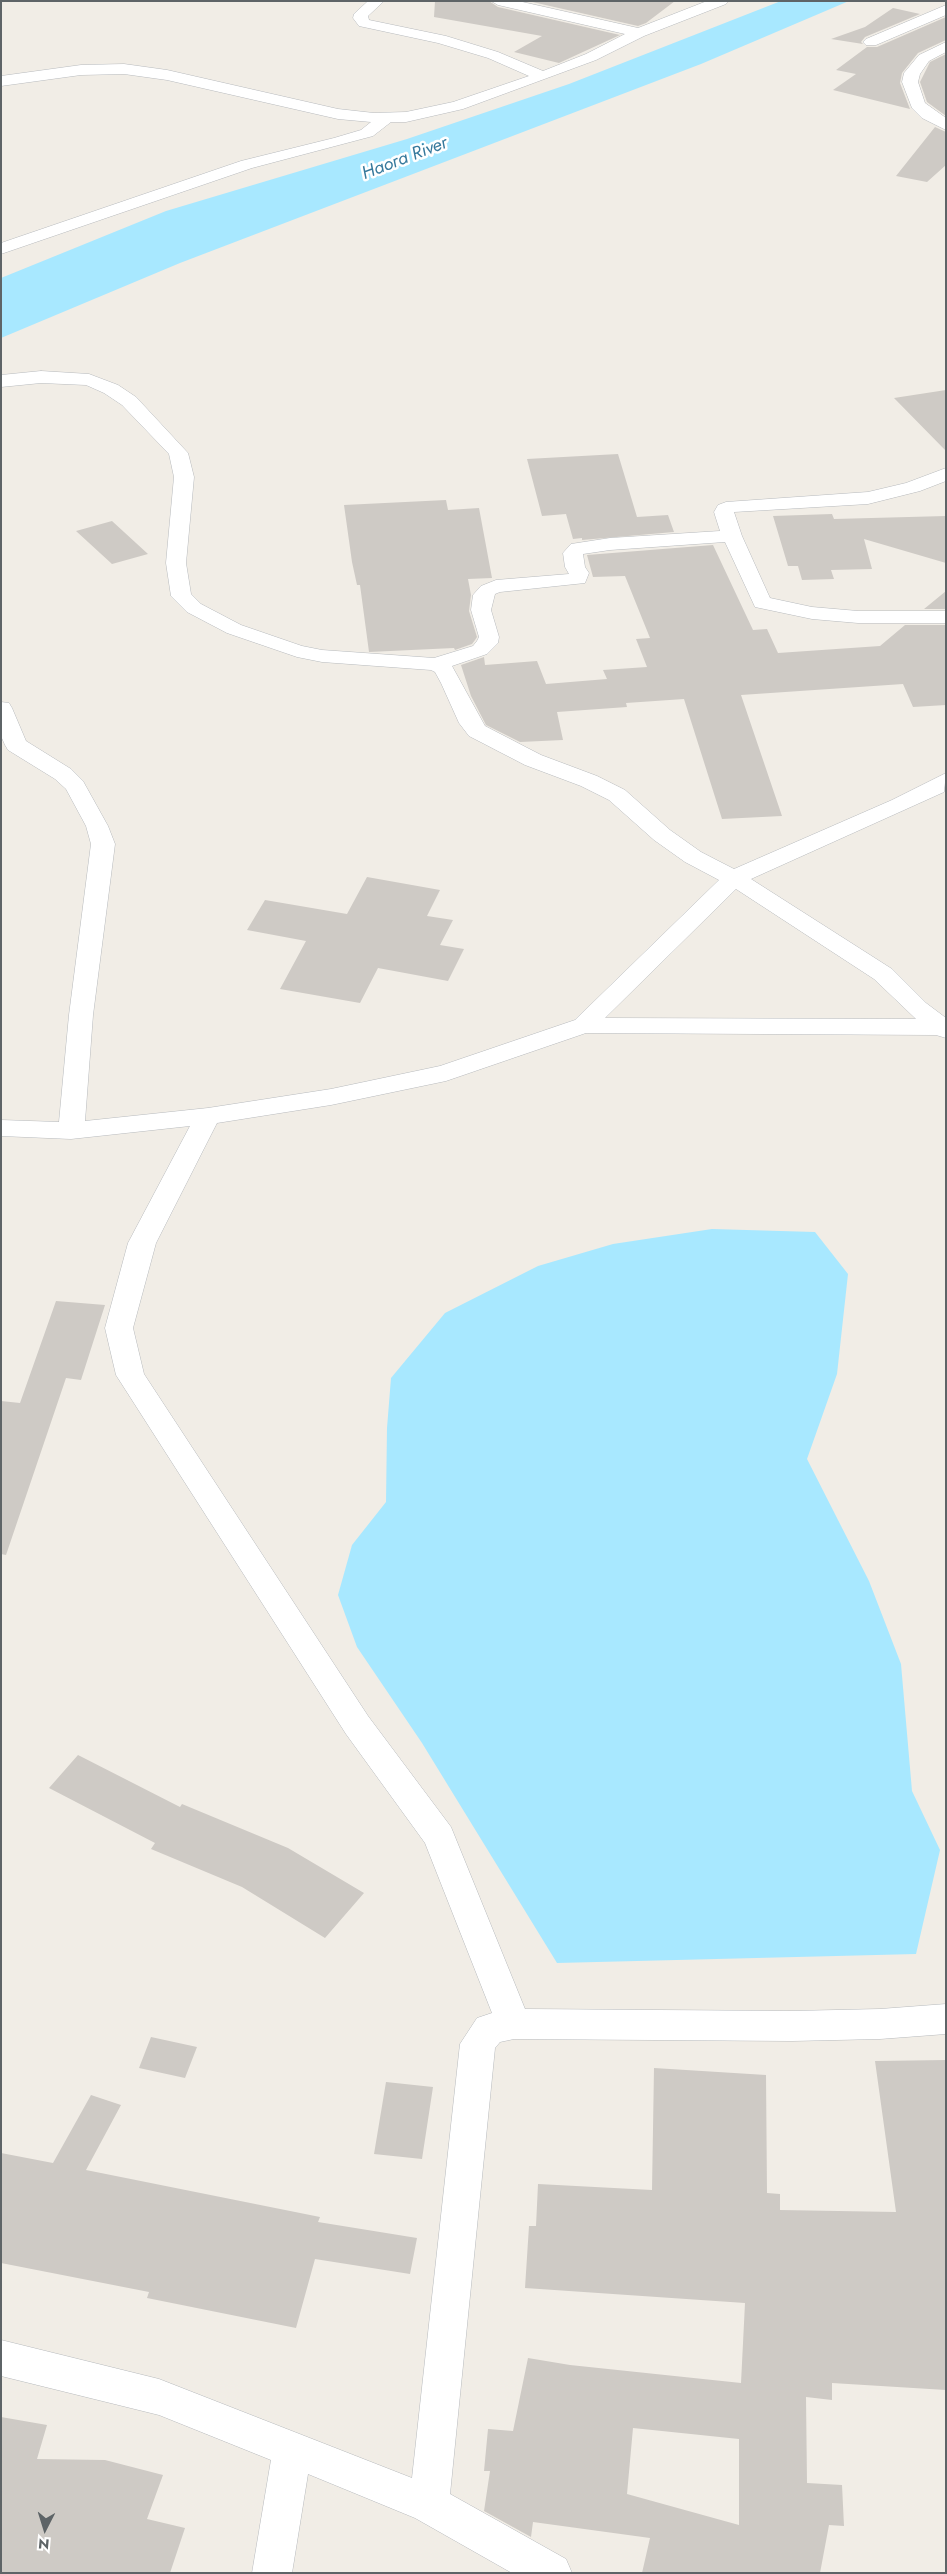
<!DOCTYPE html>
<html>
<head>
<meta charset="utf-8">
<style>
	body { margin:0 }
	#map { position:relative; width:947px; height:2574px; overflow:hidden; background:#f1ede6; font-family:Jost,sans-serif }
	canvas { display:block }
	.frame { position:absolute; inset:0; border:2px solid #5e6467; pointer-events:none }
	.north { position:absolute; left:20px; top:2504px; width:50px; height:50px; -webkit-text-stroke:4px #fff; paint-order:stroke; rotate:185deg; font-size:14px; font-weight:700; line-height:20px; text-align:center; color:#5e6467 }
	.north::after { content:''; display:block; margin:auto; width:18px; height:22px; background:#5e6467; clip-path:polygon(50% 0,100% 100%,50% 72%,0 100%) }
</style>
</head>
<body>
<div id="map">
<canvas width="947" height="2574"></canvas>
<div class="frame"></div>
<div class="north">N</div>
</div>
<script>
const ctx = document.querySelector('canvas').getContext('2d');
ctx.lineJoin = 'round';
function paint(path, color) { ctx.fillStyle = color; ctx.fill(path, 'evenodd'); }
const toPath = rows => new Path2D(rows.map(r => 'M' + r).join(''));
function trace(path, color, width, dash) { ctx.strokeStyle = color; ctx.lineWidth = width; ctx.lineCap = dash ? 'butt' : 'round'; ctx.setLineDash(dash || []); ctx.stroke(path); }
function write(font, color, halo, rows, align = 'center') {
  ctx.font = font + ' Jost,sans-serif'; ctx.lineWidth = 5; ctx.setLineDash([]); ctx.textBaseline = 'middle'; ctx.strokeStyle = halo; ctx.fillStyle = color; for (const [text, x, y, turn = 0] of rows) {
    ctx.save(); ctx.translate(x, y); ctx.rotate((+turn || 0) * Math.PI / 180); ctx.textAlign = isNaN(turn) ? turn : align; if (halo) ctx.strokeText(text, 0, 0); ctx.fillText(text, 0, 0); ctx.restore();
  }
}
paint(toPath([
	[781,1,849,1,701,64,180,263,1,338,1,278,166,211,407,139,569,84],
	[712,1229,815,1232,848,1274,837,1374,807,1459,869,1581,901,1664,912,1791,940,1850,916,1954,557,1963,422,1743,357,1647,338,1595,352,1545,386,1502,387,1428,391,1378,445,1313,538,1266,613,1244]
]), '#a8e8ff');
paint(toPath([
	[435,1,489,1,498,7,620,35,559,63,514,52,542,36,434,17],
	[528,1,675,1,646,23,638,26],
	[893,8,920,14,865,37,861,42,863,44,831,39,865,27],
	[946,17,946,40,918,53,902,73,900,83,910,109,833,90,856,74,836,70,867,47,877,47],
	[946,54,946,116,927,102,920,82,930,62],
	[935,127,946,132,946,165,927,182,896,176],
	[946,390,946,451,894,398],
	[618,454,637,517,668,515,674,532,582,540,582,538,573,539,566,514,542,516,527,459],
	[446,500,448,510,479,508,492,578,468,579,471,595,469,611,477,637,475,640,472,644,455,650,454,648,369,652,360,585,357,585,352,562,344,505],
	[832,514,834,519,946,516,946,563,864,539,872,569,831,570,834,579,802,580,798,566,788,566,773,516],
	[112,521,148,554,112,564,76,531],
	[713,545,753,630,767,629,778,653,880,646,905,625,946,625,946,705,913,707,903,684,741,695,782,816,722,819,684,699,626,703,627,707,557,712,563,740,520,742,486,725,471,696,461,665,484,657,485,665,537,661,546,684,607,679,603,670,647,667,636,639,650,638,625,576,593,577,587,555],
	[946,591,946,609,924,609],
	[367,877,440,890,427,916,453,920,440,945,464,949,448,981,378,968,360,1003,280,989,306,941,247,930,265,900,347,914],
	[56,1301,105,1305,81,1380,66,1378,6,1555,1,1554,1,1401,20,1403],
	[78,1755,180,1807,182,1804,288,1848,364,1893,325,1938,242,1887,151,1849,155,1843,49,1788],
	[151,2037,197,2047,185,2078,139,2068],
	[946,2060,946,2390,832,2383,832,2400,806,2397,807,2483,842,2485,844,2526,829,2525,820,2573,642,2573,650,2538,533,2522,531,2537,484,2511,490,2471,484,2471,488,2429,513,2431,528,2358,570,2365,741,2383,745,2303,525,2288,529,2226,536,2226,538,2184,652,2190,654,2068,766,2075,767,2193,780,2194,780,2210,896,2212,875,2061],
	[633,2428,739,2439,739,2525,627,2494],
	[386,2082,433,2087,422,2159,374,2154],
	[91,2095,121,2105,86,2170,320,2217,318,2222,417,2238,410,2274,315,2259,296,2328,147,2298,149,2292,1,2263,1,2153,53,2163],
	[1,2417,47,2425,37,2459,105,2460,163,2475,147,2519,185,2528,170,2573,1,2573]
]), '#cecac5');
const minor = toPath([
	[368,1,384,1,368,16,369,20,446,36,498,52,543,71,586,54,625,34,498,5,491,1,518,1,638,28,707,1,728,1,726,4,644,36,596,60,463,109,406,122,391,122,373,136,252,168,1,254,1,243,241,161,334,138,361,130,371,122,338,119,167,80,124,74,81,75,1,86,1,76,81,65,124,64,167,70,338,109,374,113,406,112,453,102,529,76,488,58,438,43,359,26,353,18,354,14,368,1],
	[946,5,946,15,876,45,866,45,863,42,866,39,946,5],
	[946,42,946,52,929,61,920,74,918,82,925,103,946,118,946,130,922,118,912,108,902,82,904,73,919,55,946,42],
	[41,371,89,374,118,385,136,397,188,453,194,477,186,563,191,594,201,604,241,625,302,646,322,650,434,658,473,646,477,641,479,637,471,610,473,595,481,586,496,580,569,574,565,567,563,553,571,544,610,538,720,531,714,512,718,505,726,502,868,492,906,483,946,468,946,481,920,491,868,504,734,512,742,536,770,598,812,607,858,611,946,611,946,623,858,623,812,619,755,607,725,542,610,550,583,554,585,567,589,573,585,583,500,592,495,594,491,610,499,637,498,643,487,654,452,666,485,726,541,755,597,776,625,790,670,830,701,852,734,869,892,800,946,773,944,792,751,879,892,969,926,1003,946,1018,946,1038,936,1035,586,1033,446,1081,331,1105,217,1123,156,1243,133,1328,144,1374,368,1716,451,1827,525,2009,792,2011,880,2009,946,2004,946,2034,880,2039,792,2041,514,2039,500,2042,495,2048,450,2494,566,2559,572,2573,512,2573,415,2518,308,2474,292,2573,252,2573,271,2460,159,2415,1,2376,1,2340,159,2379,412,2478,460,2044,477,2018,492,2013,425,1843,346,1734,116,1375,105,1328,128,1243,190,1126,71,1139,1,1136,1,1120,59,1122,69,1015,91,844,86,826,66,789,55,779,8,750,5,745,1,736,1,702,9,703,12,708,26,741,71,769,83,781,108,826,115,844,93,1015,85,1121,208,1108,331,1089,440,1066,575,1020,719,880,685,862,654,840,609,800,581,786,525,765,469,736,459,723,441,683,435,672,431,670,322,662,297,657,227,633,187,612,171,596,166,563,174,477,169,454,122,405,104,393,86,385,41,383,1,387,1,375,41,371],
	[736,889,874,979,916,1019,605,1018,736,889]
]);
trace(minor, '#b7babd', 1);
paint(minor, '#fff');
write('italic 18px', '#36799c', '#fff', [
	["Haora River",405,159,-21]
]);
</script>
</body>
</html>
